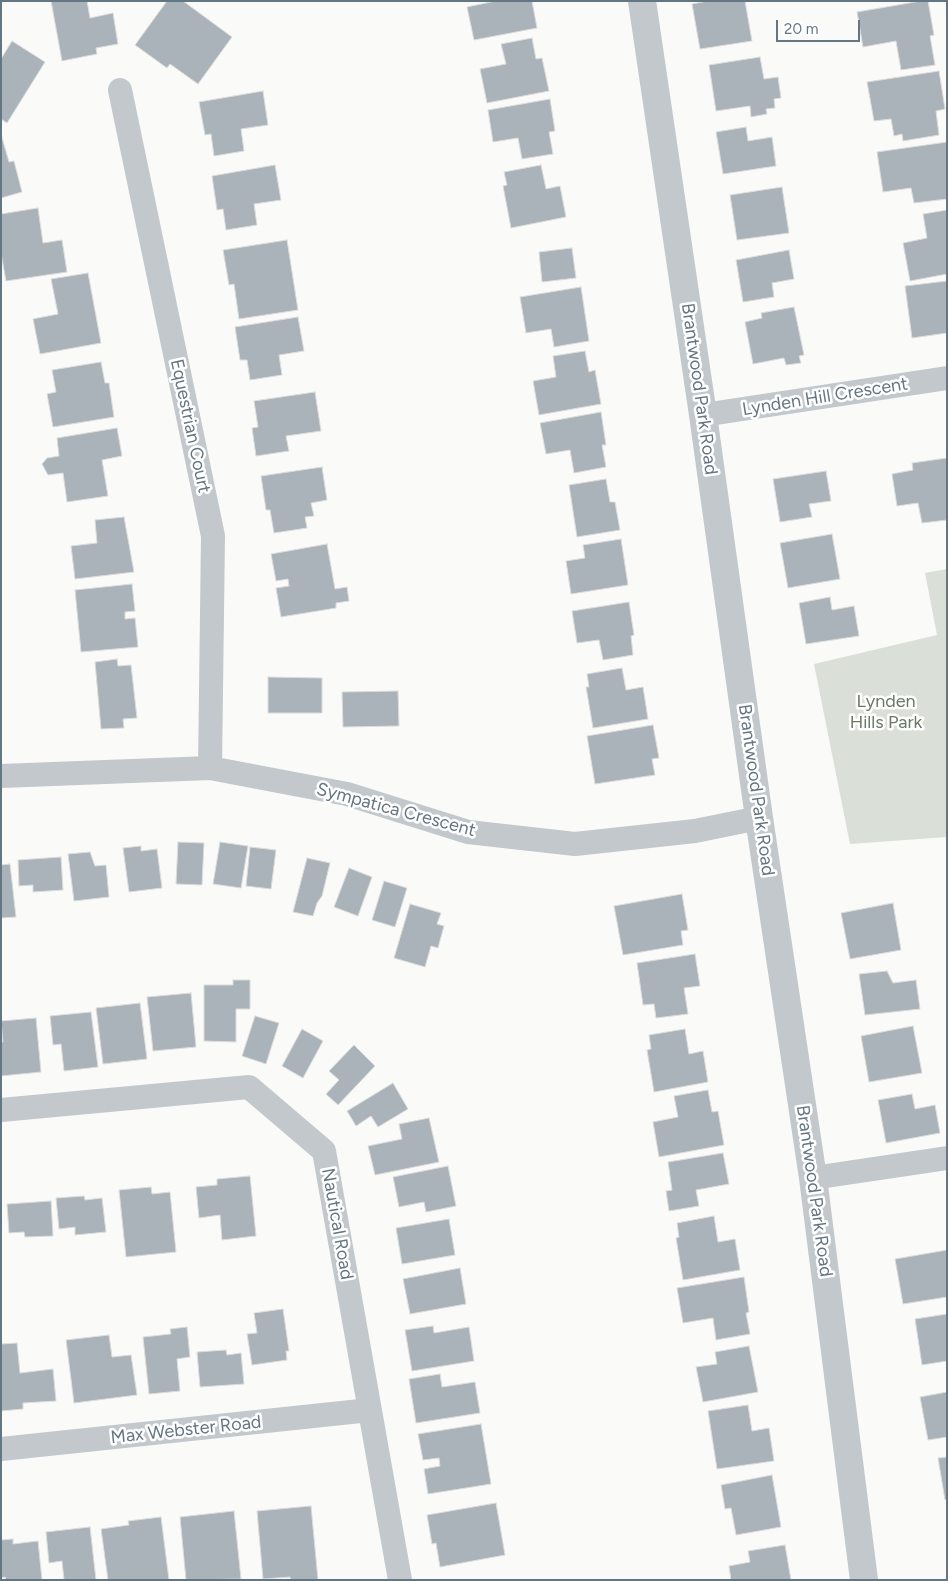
<!DOCTYPE html>
<html>
<head>
<meta charset="utf-8">
<style>
	body { margin:0 }
	#map { position:relative; width:948px; height:1581px; overflow:hidden; background:#fafaf8; font-family:Figtree,sans-serif }
	canvas { display:block }
	.frame { position:absolute; inset:0; border:2px solid #657683; pointer-events:none }
	.scale { position:absolute; left:776px; top:20px; width:84px; height:22px; box-sizing:border-box; border:2px solid #657683; border-top:0; padding-left:6px; font-size:15px; line-height:18px; white-space:nowrap; color:#657683; -webkit-text-stroke:4px #fff; paint-order:stroke }
</style>
</head>
<body>
<div id="map">
<canvas width="948" height="1581"></canvas>
<div class="frame"></div>
<div class="scale">20 m</div>
</div>
<script>
const ctx = document.querySelector('canvas').getContext('2d');
ctx.lineJoin = 'round';
function paint(path, color) { ctx.fillStyle = color; ctx.fill(path, 'evenodd'); }
const toPath = rows => new Path2D(rows.map(r => 'M' + r).join(''));
function trace(path, color, width, dash) { ctx.strokeStyle = color; ctx.lineWidth = width; ctx.lineCap = dash ? 'butt' : 'round'; ctx.setLineDash(dash || []); ctx.stroke(path); }
function write(font, color, halo, rows, align = 'center') {
  ctx.font = font + ' Figtree,sans-serif'; ctx.lineWidth = 5; ctx.setLineDash([]); ctx.textBaseline = 'middle'; ctx.strokeStyle = halo; ctx.fillStyle = color; for (const [text, x, y, turn = 0] of rows) {
    ctx.save(); ctx.translate(x, y); ctx.rotate((+turn || 0) * Math.PI / 180); ctx.textAlign = isNaN(turn) ? turn : align; if (halo) ctx.strokeText(text, 0, 0); ctx.fillText(text, 0, 0); ctx.restore();
  }
}
paint(toPath([
	[947,569,947,837,850,844,814,664,937,635,925,573]
]), '#dadfd7');
const building = toPath([
	[51,1,87,1,90,18,113,13,118,44,96,48,97,54,62,61,51,1],
	[167,1,183,1,232,37,198,84,170,64,167,68,135,45,167,1],
	[532,1,537,28,474,40,467,7,496,1,532,1],
	[708,1,745,1,752,41,700,49,692,4,708,1],
	[921,1,928,1,934,35,930,36,935,65,901,70,896,41,863,47,857,12,921,1],
	[532,38,536,59,542,58,549,91,487,103,480,69,506,64,501,44,532,38],
	[12,41,45,62,7,123,1,119,1,59,12,41],
	[760,57,764,79,778,77,781,98,774,99,775,108,766,109,767,114,751,117,750,106,716,111,709,65,760,57],
	[939,71,945,109,936,111,939,135,903,141,902,134,894,136,891,119,874,121,867,82,939,71],
	[263,91,268,125,241,129,244,151,214,156,211,134,205,135,199,102,263,91],
	[550,99,555,131,549,132,553,154,522,159,518,138,493,142,488,110,550,99],
	[746,127,748,141,772,137,776,166,723,174,716,132,746,127],
	[1,134,9,162,14,161,22,192,1,198,1,134],
	[947,142,947,199,914,203,911,188,883,192,877,152,947,142],
	[275,165,281,200,254,204,257,225,226,230,223,209,217,210,212,176,275,165],
	[541,165,546,189,560,186,566,217,511,228,503,186,507,185,504,172,541,165],
	[782,187,789,233,737,240,730,195,782,187],
	[38,208,43,243,62,240,67,272,6,281,1,253,1,214,38,208],
	[947,210,947,274,910,281,903,243,927,238,923,214,947,210],
	[287,240,298,310,239,319,234,284,229,285,223,250,287,240],
	[572,248,576,278,542,282,539,252,572,248],
	[789,250,794,279,772,283,774,297,743,302,736,260,789,250],
	[88,273,101,343,40,354,33,319,58,314,51,279,88,273],
	[947,281,947,333,912,338,905,286,947,281],
	[581,287,589,341,554,347,551,329,526,333,520,297,581,287],
	[794,307,804,355,799,356,801,363,786,365,784,358,753,364,745,322,762,318,761,313,794,307],
	[298,317,304,351,279,355,282,375,250,380,247,360,240,360,235,327,298,317],
	[585,351,589,372,595,370,601,404,539,415,533,381,556,377,553,356,585,351],
	[101,362,105,383,109,383,114,417,53,427,47,394,56,392,52,370,101,362],
	[315,392,321,431,286,436,289,451,256,456,252,428,258,427,254,401,315,392],
	[601,412,606,445,602,445,606,467,574,473,570,450,546,454,540,423,601,412],
	[117,428,122,456,102,460,108,496,67,502,63,473,48,475,42,464,47,458,59,456,57,438,117,428],
	[947,458,947,520,922,523,918,503,897,506,892,474,913,470,912,463,947,458],
	[322,467,327,500,311,503,314,516,305,517,307,528,274,533,270,510,266,510,261,476,322,467],
	[826,471,831,501,809,504,812,517,780,522,773,479,826,471],
	[606,479,610,502,615,502,620,530,577,537,569,485,606,479],
	[124,517,134,572,75,579,71,546,97,543,95,520,124,517],
	[832,534,840,579,788,588,780,543,832,534],
	[621,539,628,585,571,594,566,561,585,558,583,545,621,539],
	[327,544,335,589,347,587,349,601,336,603,336,608,281,617,276,588,289,586,288,579,276,581,271,554,327,544],
	[132,584,135,611,125,612,125,619,135,618,138,647,81,652,75,590,132,584],
	[830,597,832,610,854,606,859,636,806,644,799,603,830,597],
	[629,602,634,635,631,636,633,655,603,660,599,640,577,643,572,611,629,602],
	[117,659,118,666,131,665,137,718,123,719,124,728,101,729,95,662,117,659],
	[622,668,626,690,643,687,648,719,593,728,586,687,589,687,587,674,622,668],
	[268,677,322,678,322,713,268,713,268,677],
	[398,691,399,726,343,727,342,692,398,691],
	[653,725,659,758,652,759,655,775,595,784,587,736,653,725],
	[178,842,204,843,202,885,176,884,178,842],
	[220,842,248,846,241,888,213,884,220,842],
	[141,846,141,851,157,849,162,888,129,892,123,848,141,846],
	[250,847,276,850,271,889,246,886,250,847],
	[90,852,95,866,106,865,109,897,74,901,68,854,90,852],
	[61,857,63,890,33,892,33,885,19,886,18,860,61,857],
	[307,858,330,863,322,896,317,903,313,916,293,912,307,858],
	[10,864,16,917,1,918,1,865,10,864],
	[349,868,372,877,358,916,334,907,349,868],
	[384,881,407,888,395,927,372,920,384,881],
	[682,894,688,930,681,931,683,945,623,955,614,906,682,894],
	[893,903,901,950,850,959,841,913,893,903],
	[410,904,441,913,437,924,444,926,438,948,431,946,425,967,394,958,410,904],
	[695,954,700,986,684,988,688,1014,656,1018,654,1004,643,1005,637,963,695,954],
	[887,971,893,983,916,980,920,1009,865,1015,859,974,887,971],
	[233,980,250,980,250,1009,236,1009,236,1042,204,1041,204,985,233,985,233,980],
	[191,993,196,1047,153,1051,147,997,191,993],
	[140,1003,147,1059,103,1064,96,1008,140,1003],
	[91,1012,98,1067,64,1071,61,1044,53,1045,50,1016,91,1012],
	[255,1016,279,1023,266,1064,242,1056,255,1016],
	[36,1018,41,1072,1,1076,1,1042,3,1042,1,1021,36,1018],
	[913,1026,922,1073,869,1082,861,1036,913,1026],
	[302,1029,323,1041,303,1078,282,1066,302,1029],
	[685,1029,689,1054,703,1051,708,1082,654,1092,647,1050,651,1049,649,1035,685,1029],
	[354,1045,375,1066,338,1105,326,1094,339,1080,329,1071,354,1045],
	[393,1083,408,1109,378,1127,371,1116,356,1126,347,1111,393,1083],
	[708,1090,712,1112,718,1111,724,1145,659,1157,653,1122,678,1117,674,1096,708,1090],
	[912,1094,915,1109,935,1105,940,1133,886,1143,878,1100,912,1094],
	[429,1118,439,1162,375,1175,368,1146,402,1139,399,1124,429,1118],
	[723,1153,729,1184,696,1190,699,1206,669,1211,666,1191,672,1190,668,1162,723,1153],
	[448,1166,456,1206,426,1212,424,1202,399,1207,393,1177,448,1166],
	[250,1176,256,1236,222,1240,220,1215,199,1218,196,1187,217,1185,217,1179,250,1176],
	[151,1187,152,1194,170,1192,176,1252,126,1257,119,1190,151,1187],
	[84,1196,85,1200,102,1198,106,1232,75,1235,75,1227,59,1229,56,1198,84,1196],
	[51,1201,53,1236,25,1237,24,1232,9,1233,7,1204,51,1201],
	[714,1216,718,1242,735,1239,740,1270,683,1280,676,1238,679,1237,677,1223,714,1216],
	[449,1219,455,1255,402,1264,396,1228,449,1219],
	[947,1250,947,1297,903,1304,895,1259,947,1250],
	[460,1268,466,1304,410,1314,403,1279,460,1268],
	[744,1277,749,1312,746,1313,750,1334,716,1340,713,1318,683,1323,677,1288,744,1277],
	[283,1309,289,1351,286,1351,287,1360,252,1365,247,1334,257,1333,254,1313,283,1309],
	[947,1314,947,1361,922,1365,915,1319,947,1314],
	[433,1326,434,1333,469,1327,474,1361,412,1371,405,1330,433,1326],
	[187,1327,190,1357,177,1359,180,1391,149,1394,143,1337,171,1334,170,1329,187,1327],
	[109,1335,112,1357,131,1355,137,1395,74,1403,66,1340,109,1335],
	[17,1343,20,1373,53,1369,56,1401,23,1403,23,1409,1,1411,1,1344,17,1343],
	[749,1346,758,1392,703,1402,696,1367,717,1364,715,1352,749,1346],
	[226,1350,227,1355,241,1353,244,1384,200,1387,197,1352,226,1350],
	[440,1374,442,1387,475,1382,480,1413,416,1423,409,1379,440,1374],
	[947,1392,947,1437,928,1440,920,1397,947,1392],
	[748,1405,752,1431,769,1428,774,1461,717,1469,708,1411,748,1405],
	[481,1424,491,1484,428,1494,424,1469,440,1466,439,1458,423,1460,418,1434,481,1424],
	[947,1457,947,1499,945,1500,938,1458,947,1457],
	[772,1475,781,1527,736,1535,731,1508,725,1509,721,1485,772,1475],
	[496,1503,505,1555,440,1567,436,1543,432,1544,427,1515,496,1503],
	[311,1506,318,1580,291,1580,290,1577,263,1579,257,1511,311,1506],
	[234,1511,241,1579,186,1580,180,1517,234,1511],
	[161,1517,169,1580,108,1580,101,1529,129,1525,128,1521,161,1517],
	[90,1527,96,1580,64,1580,62,1561,49,1563,46,1532,90,1527],
	[13,1539,13,1544,38,1541,42,1580,6,1580,5,1577,1,1578,1,1540,13,1539],
	[785,1545,791,1580,731,1580,729,1566,750,1562,748,1551,785,1545]
]);
paint(building, '#aab3b9');
trace(building, '#dcdcda', 1);
trace(toPath([
	[120,90,213,536,210,768],
	[703,415,947,378],
	[1,776,210,768,347,794,468,832,575,844,695,831,759,818],
	[1,1110,249,1087,324,1151,400,1580],
	[813,1178,947,1158],
	[1,1449,370,1410]
]), '#c3c8cc', 24);
trace(toPath([
	[642,1,703,415,759,818,813,1178,864,1580]
]), '#c3c8cc', 28);
write('18px', '#657683', '#fff', [
	["Brantwood Park Road",699,389,82],
	["Lynden Hill Crescent",825,397,-9],
	["Equestrian Court",190,426,78],
	["Brantwood Park Road",756,790,82],
	["Sympatica Crescent",396,810,15],
	["Brantwood Park Road",814,1191,82],
	["Nautical Road",337,1224,80],
	["Max Webster Road",186,1430,-6]
]);
write('18px', '#687a64', '#fff', [
	["Lynden",886,702],
	["Hills Park",886,723]
]);
</script>
</body>
</html>
